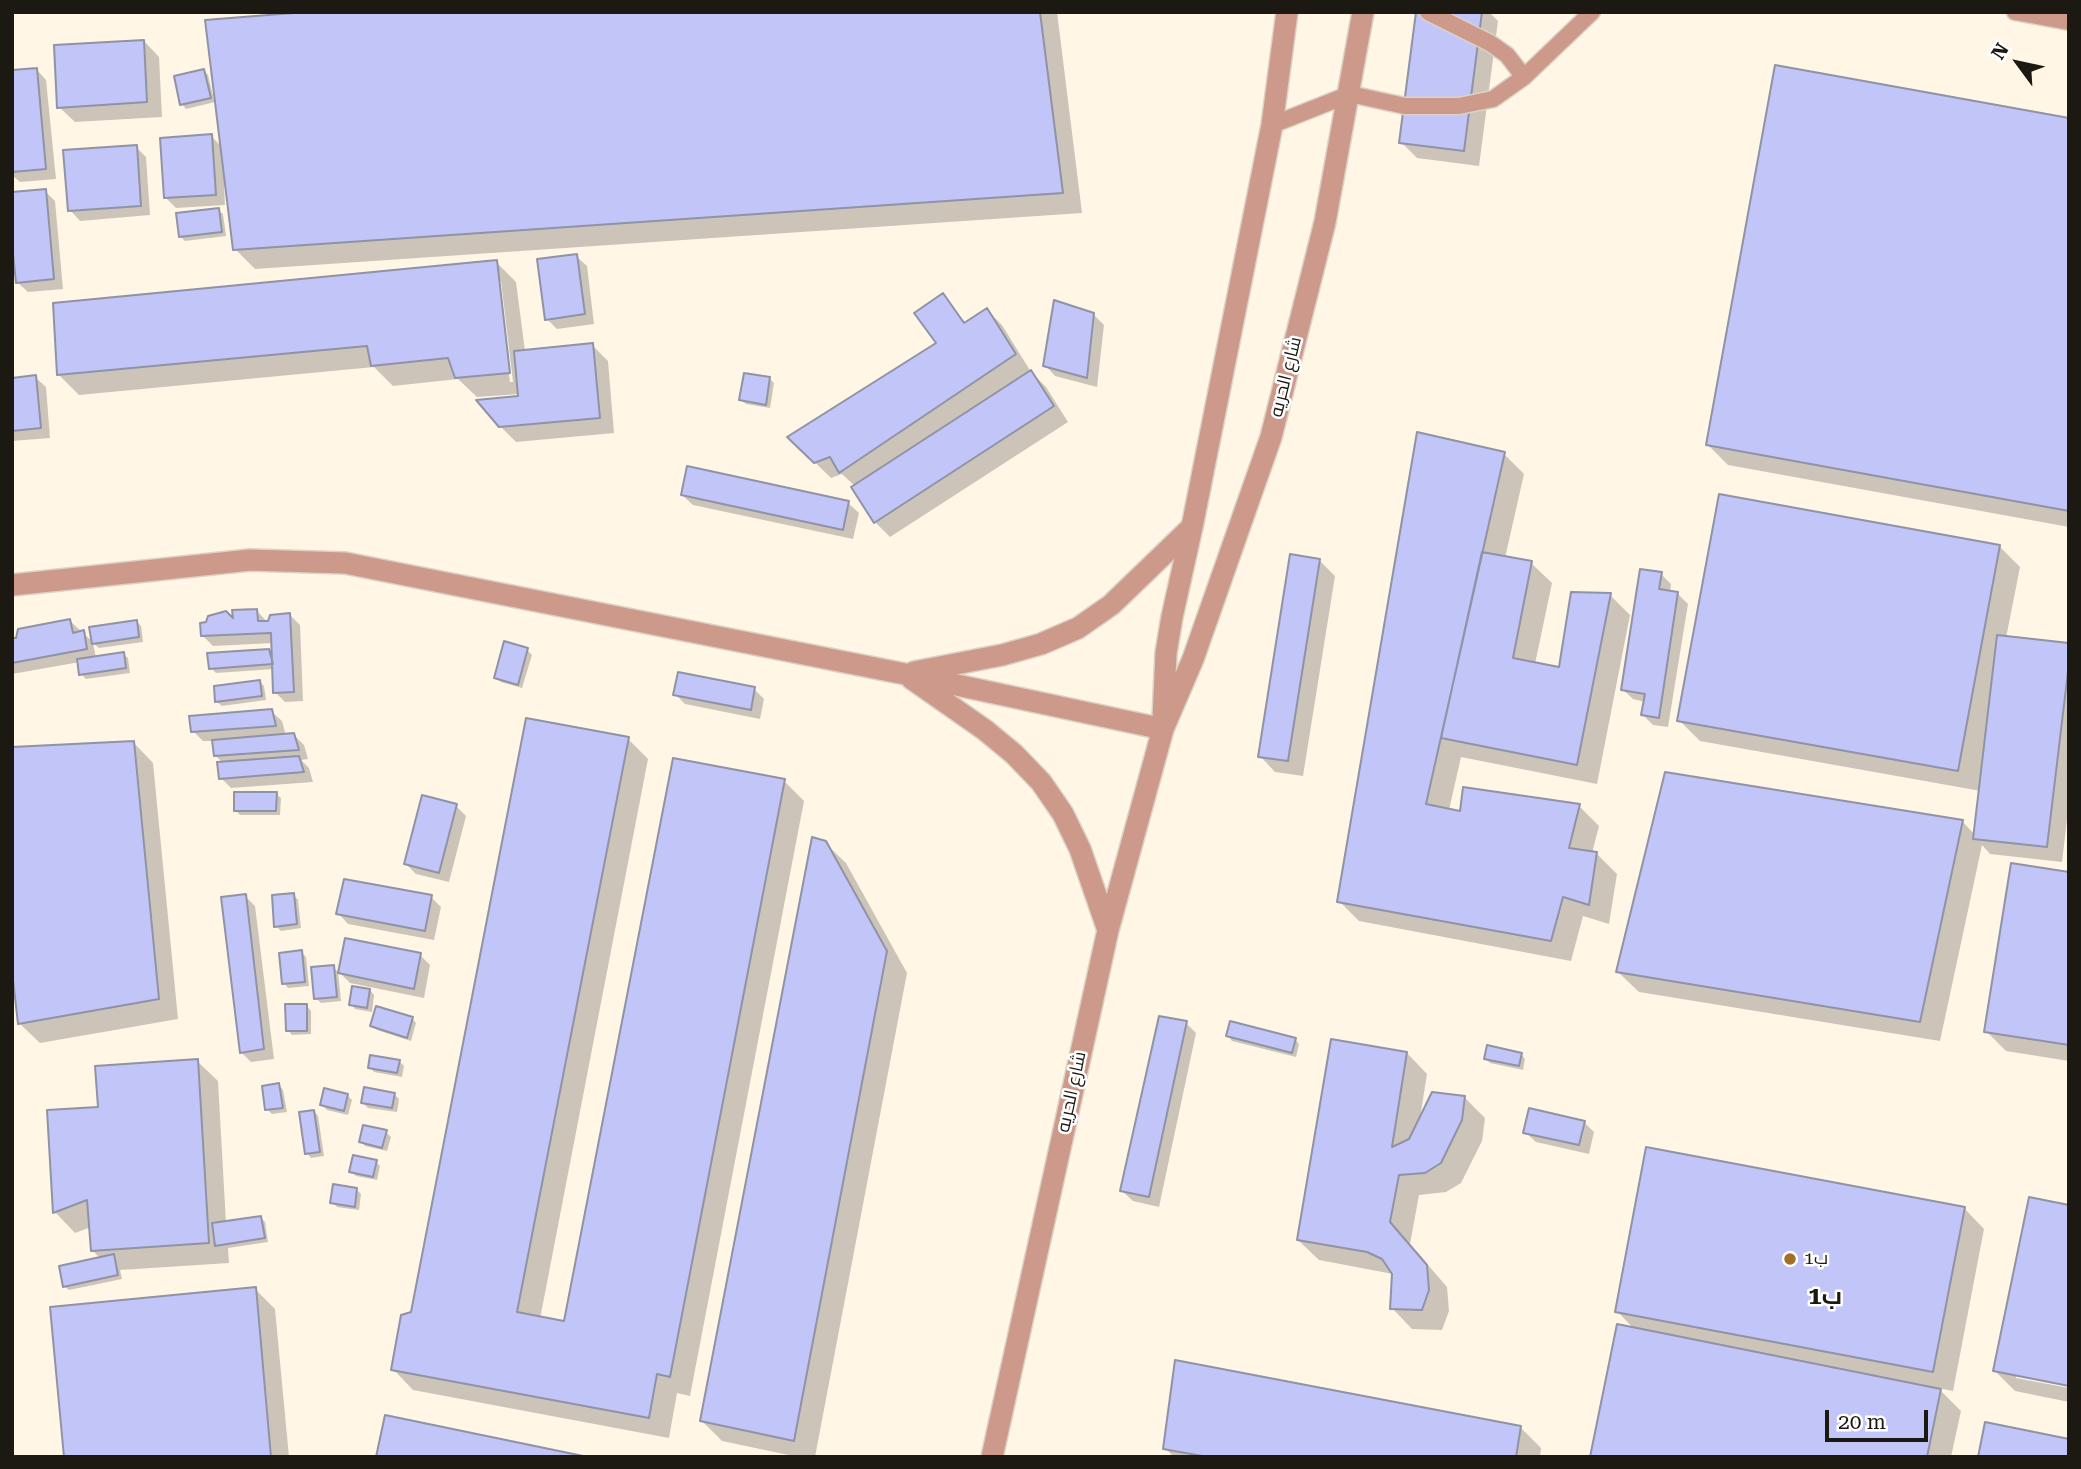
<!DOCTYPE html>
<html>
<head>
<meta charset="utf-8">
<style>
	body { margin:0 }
	#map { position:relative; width:2081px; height:1469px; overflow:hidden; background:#fff6e6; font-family:"Roboto Serif",serif }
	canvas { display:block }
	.frame { position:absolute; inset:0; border:14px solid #1c1812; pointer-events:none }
	.north { position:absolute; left:1983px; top:28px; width:70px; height:70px; -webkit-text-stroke:5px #fff; paint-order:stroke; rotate:303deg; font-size:19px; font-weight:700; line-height:28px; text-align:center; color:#1c1812 }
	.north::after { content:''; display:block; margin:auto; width:24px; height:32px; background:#1c1812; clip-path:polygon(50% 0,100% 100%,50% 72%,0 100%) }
	.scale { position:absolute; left:1825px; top:1410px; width:103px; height:32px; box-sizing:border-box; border:4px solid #1c1812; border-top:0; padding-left:9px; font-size:21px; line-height:24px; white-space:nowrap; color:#1c1812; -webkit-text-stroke:5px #fff; paint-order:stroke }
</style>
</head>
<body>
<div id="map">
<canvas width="2081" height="1469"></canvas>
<div class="frame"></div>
<div class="north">N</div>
<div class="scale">20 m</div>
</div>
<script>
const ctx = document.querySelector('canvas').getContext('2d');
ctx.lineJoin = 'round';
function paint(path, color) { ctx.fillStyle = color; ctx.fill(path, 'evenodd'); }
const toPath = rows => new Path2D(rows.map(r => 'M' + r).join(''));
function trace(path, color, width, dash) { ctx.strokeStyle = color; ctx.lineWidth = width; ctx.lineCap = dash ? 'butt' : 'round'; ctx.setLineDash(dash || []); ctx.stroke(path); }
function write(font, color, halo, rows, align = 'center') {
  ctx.font = font + ' "Roboto Serif",Cairo,serif'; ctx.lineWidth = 5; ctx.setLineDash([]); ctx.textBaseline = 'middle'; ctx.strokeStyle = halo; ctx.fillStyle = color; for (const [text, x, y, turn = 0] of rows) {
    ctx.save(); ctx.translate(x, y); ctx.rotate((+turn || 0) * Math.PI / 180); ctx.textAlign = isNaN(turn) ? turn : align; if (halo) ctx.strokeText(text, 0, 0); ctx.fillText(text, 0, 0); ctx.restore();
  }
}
paint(toPath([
	[329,12,1057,12,1082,213,255,269,235,249,227,184,224,185,225,205,176,208,166,198,211,136,222,147,215,102,186,109,182,104,204,71,208,75,214,100,217,99],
	[1418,12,1489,12,1498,21,1479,166,1417,158,1401,142],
	[144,41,159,57,162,117,75,122,59,107],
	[36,69,46,80,56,179,20,182,12,175,12,71],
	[2069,120,2069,527,1728,465,1708,445],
	[136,147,146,157,150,215,80,221,70,210],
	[45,191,55,201,63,289,28,292,17,282],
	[218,210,223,214,226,236,185,241,180,236],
	[576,256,587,266,594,324,557,329,547,319],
	[496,262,516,282,525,351,592,345,608,361,614,433,516,442,500,426,520,398,520,394,477,397,458,379,393,386,374,367,79,395,59,375],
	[497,281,501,281,513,382,510,382],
	[943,296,966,323,987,310,1002,325,1031,372,1046,387,1068,422,890,537,875,522,855,486,842,474,831,478,790,438,938,344],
	[1093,314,1104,325,1097,387,1055,376,1045,365],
	[35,377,46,387,50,438,12,441,12,379],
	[769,378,774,383,770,408,746,404,741,400],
	[1504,454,1524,474,1505,558,1531,563,1552,583,1535,664,1560,669,1610,595,1630,615,1597,784,1461,757,1449,810,1462,813,1579,806,1599,826,1592,853,1596,853,1617,874,1609,924,1583,916,1571,961,1359,921,1339,901],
	[682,495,848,503,859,513,853,539,693,505],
	[1999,546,2020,567,2006,638,2069,645,2069,803,2062,862,1990,854,1982,845,1940,1041,1639,992,1618,972,1963,822,1975,835,1981,791,1700,741,1679,720],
	[1319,560,1335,576,1303,776,1275,772,1260,756],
	[1661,574,1671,584,1670,593,1678,594,1688,604,1668,727,1653,725,1643,715,1645,702,1633,699,1622,689],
	[257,611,269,624,290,615,300,625,303,701,285,702,275,692,274,669,216,673,211,668,269,651,273,656,273,643,213,646,203,636],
	[70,621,94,643,136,621,141,626,143,642,99,648,93,643,96,658,123,654,128,658,130,673,86,679,81,674,80,662,12,674,12,640],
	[527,650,532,655,522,688,501,682,496,677],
	[260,682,264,686,266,700,222,706,217,702],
	[754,689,764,699,760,719,685,704,675,694],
	[271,711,282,721,286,736,294,735,304,745,308,759,301,760,309,768,313,782,231,788,221,778,224,764,216,756,214,741,203,741,193,731],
	[628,739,648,759,540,1319,566,1324,784,781,804,801,690,1396,677,1393,669,1438,413,1390,393,1369],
	[133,742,153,763,178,1019,40,1043,19,1023],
	[276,794,281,798,280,815,240,815,235,810],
	[456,806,466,816,449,882,416,874,406,864],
	[825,843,846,863,907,973,815,1457,798,1457,722,1441,702,1421],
	[2069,874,2069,1061,2006,1051,1986,1031],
	[294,895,298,900,301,928,281,931,276,926],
	[245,896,255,906,274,1059,251,1062,241,1052],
	[431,897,441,907,434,940,348,924,338,913],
	[301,952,306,957,309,986,288,988,284,983],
	[420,955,430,965,424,998,350,983,340,973],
	[333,967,338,972,341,1001,321,1003,316,998],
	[370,990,374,995,372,1012,355,1009,351,1004],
	[307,1006,311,1011,311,1034,292,1035,288,1030],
	[412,1018,416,1023,411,1041,377,1030,372,1026],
	[1186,1023,1196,1033,1159,1207,1133,1201,1122,1191],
	[1228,1036,1295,1039,1299,1044,1296,1057,1232,1041],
	[1407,1053,1427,1074,1420,1118,1465,1098,1485,1118,1482,1141,1461,1183,1446,1192,1419,1195,1410,1244,1447,1287,1449,1311,1442,1330,1412,1329,1392,1308,1393,1274,1319,1260,1298,1240],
	[1521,1054,1525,1059,1523,1070,1490,1063,1486,1059],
	[197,1061,218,1081,226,1223,261,1218,265,1222,268,1242,228,1248,229,1263,120,1270,122,1279,69,1290,64,1286,101,1259,92,1250,91,1227,75,1233,55,1212,49,1112,100,1109],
	[399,1061,404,1066,402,1077,374,1072,370,1067],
	[279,1085,283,1090,287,1112,272,1114,267,1109],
	[394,1094,399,1099,397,1112,368,1108,363,1103],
	[347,1095,352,1100,348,1115,327,1110,322,1105],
	[314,1111,318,1116,324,1156,311,1158,307,1153],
	[1584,1122,1594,1132,1589,1154,1536,1142,1525,1132],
	[386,1132,391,1137,387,1151,365,1146,361,1141],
	[376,1162,380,1166,377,1180,356,1176,351,1171],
	[356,1189,361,1194,359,1210,337,1207,332,1202],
	[1964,1208,1984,1229,1953,1391,1938,1388,1961,1411,1951,1457,1592,1457,1635,1330,1617,1311],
	[255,1289,275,1309,289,1457,65,1457],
	[1995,1371,2016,1374,2016,1378,2069,1388,2069,1402,2015,1391],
	[1521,1428,1541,1448,1540,1457,1174,1457,1165,1448]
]), '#0003');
const building = toPath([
	[306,12,1040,12,1063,193,233,250,205,20,306,12],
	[1416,12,1482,12,1464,151,1399,143,1416,12],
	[144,40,147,102,57,108,54,45,144,40],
	[1775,65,2069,118,2069,511,1706,445,1775,65],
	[37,68,46,169,12,172,12,70,37,68],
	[204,69,211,98,180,105,174,76,204,69],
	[212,134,216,195,164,198,160,138,212,134],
	[137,145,141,206,68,211,63,150,137,145],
	[46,189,54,279,16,283,12,244,12,192,46,189],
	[219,208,222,232,179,237,176,213,219,208],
	[577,254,585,314,545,320,537,259,577,254],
	[497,260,510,373,455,378,448,358,371,366,367,346,57,375,53,303,497,260],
	[943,293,964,323,987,308,1016,354,839,473,830,457,814,463,787,437,936,343,914,313,943,293],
	[1054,300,1094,313,1087,378,1043,366,1054,300],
	[593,343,600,418,499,427,476,400,518,396,514,351,593,343],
	[1031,370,1054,406,874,523,851,487,1031,370],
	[744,373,770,377,766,405,739,400,744,373],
	[36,375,41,428,12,431,12,378,36,375],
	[1417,432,1505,452,1426,804,1460,811,1463,787,1580,804,1569,848,1597,852,1589,905,1563,897,1551,941,1337,902,1417,432],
	[687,466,849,501,843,530,681,495,687,466],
	[1719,494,2000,545,1958,771,1677,721,1719,494],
	[1482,552,1532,561,1513,658,1559,667,1571,592,1611,593,1577,765,1441,738,1482,552],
	[1290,554,1320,559,1288,761,1258,757,1290,554],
	[1640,569,1662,572,1659,589,1678,592,1659,718,1641,715,1645,694,1621,690,1640,569],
	[257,609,258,621,268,621,270,615,290,613,294,692,273,693,271,633,201,636,200,623,206,622,208,616,226,611,233,618,232,610,257,609],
	[70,619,73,633,84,630,87,649,12,663,12,638,16,638,18,629,70,619],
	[137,620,139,637,92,644,89,627,137,620],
	[1997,635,2069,643,2069,663,2047,847,1973,839,1997,635],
	[504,641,528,648,518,685,494,678,504,641],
	[269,649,273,664,209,669,207,653,269,649],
	[124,652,126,668,79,675,77,659,124,652],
	[678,672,755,687,751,710,673,695,678,672],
	[260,680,262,696,215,702,214,686,260,680],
	[272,709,276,726,191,732,189,716,272,709],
	[526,718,629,737,517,1312,564,1321,673,758,785,779,670,1377,657,1374,649,1418,391,1370,401,1315,411,1312,526,718],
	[294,733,299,750,214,756,212,740,294,733],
	[134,741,159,999,18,1024,12,971,12,747,134,741],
	[299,756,304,772,219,779,217,762,299,756],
	[1665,772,1963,820,1920,1022,1616,972,1665,772],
	[234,792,277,792,276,811,234,811,234,792],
	[422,795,457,804,439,873,404,864,422,795],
	[812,837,826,841,887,951,794,1441,700,1421,812,837],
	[2011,863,2069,872,2069,1045,1984,1032,2011,863],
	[344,879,432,895,425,931,336,914,344,879],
	[294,893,297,924,274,927,272,895,294,893],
	[246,894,264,1049,240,1053,221,897,246,894],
	[345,938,421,953,414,989,338,973,345,938],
	[302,950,305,982,282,984,279,953,302,950],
	[334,965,337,997,314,999,311,967,334,965],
	[352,986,370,989,367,1008,349,1005,352,986],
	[285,1004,307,1004,307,1031,286,1031,285,1004],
	[376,1006,413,1017,407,1038,370,1026,376,1006],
	[1159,1016,1187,1021,1149,1197,1120,1191,1159,1016],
	[1230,1021,1296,1038,1292,1053,1226,1036,1230,1021],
	[1331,1039,1407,1052,1392,1147,1409,1139,1432,1092,1465,1096,1462,1120,1441,1163,1425,1173,1399,1175,1390,1222,1427,1265,1429,1290,1422,1310,1390,1309,1392,1274,1382,1259,1367,1252,1297,1240,1331,1039],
	[1487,1045,1522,1053,1519,1066,1484,1059,1487,1045],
	[370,1055,400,1060,397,1073,368,1068,370,1055],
	[198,1059,209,1243,91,1251,87,1200,53,1213,47,1110,98,1107,95,1066,198,1059],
	[279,1083,283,1108,265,1110,262,1086,279,1083],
	[364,1087,395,1093,392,1108,361,1103,364,1087],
	[324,1088,348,1094,344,1111,320,1105,324,1088],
	[1529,1108,1585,1121,1579,1145,1523,1133,1529,1108],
	[314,1110,320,1152,305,1154,299,1112,314,1110],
	[363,1125,387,1130,382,1148,359,1142,363,1125],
	[1646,1147,1965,1207,1933,1372,1615,1312,1646,1147],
	[353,1155,377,1160,373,1177,349,1172,353,1155],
	[333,1184,357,1188,355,1207,330,1203,333,1184],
	[2029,1197,2069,1205,2069,1386,1993,1371,2029,1197],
	[261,1216,265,1238,215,1246,212,1223,261,1216],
	[114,1254,118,1275,63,1287,59,1266,114,1254],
	[256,1287,271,1457,64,1457,50,1307,256,1287],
	[1617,1324,1941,1389,1927,1457,1590,1457,1617,1324],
	[1175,1360,1521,1426,1516,1457,1208,1457,1163,1449,1175,1360],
	[385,1415,588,1457,376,1457,385,1415],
	[1985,1422,2069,1439,2069,1457,1978,1457,1985,1422]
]);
paint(building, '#c2c5f7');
trace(building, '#9092a5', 2);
const lane = toPath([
	[1428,12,1490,43,1507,55,1524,77],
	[2015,12,2069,22],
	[1272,125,1350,94,1405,106,1459,106,1493,99,1524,77,1592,12]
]);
const street = toPath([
	[12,585,250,560,345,563,905,674,1163,729],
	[914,672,1002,655,1041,644,1078,628,1111,605,1192,527],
	[912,679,985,730,1014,754,1041,782,1063,814,1080,849,1108,930],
	[1163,720,1166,653,1172,617,1192,527,1272,125,1287,12],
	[992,1457,1108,930,1163,729,1193,659,1271,437,1325,222,1363,12]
]);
trace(lane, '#dbd2c4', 19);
trace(street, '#dbd2c4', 24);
trace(lane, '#cd998a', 16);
trace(street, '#cd998a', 21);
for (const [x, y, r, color] of [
	[1790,1259,7,"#a36e28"]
]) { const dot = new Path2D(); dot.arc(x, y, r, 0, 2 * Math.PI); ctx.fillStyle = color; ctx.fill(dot); trace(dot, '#fff', 2.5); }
write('18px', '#1c1812', '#fff', [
	["شارع الحريه",1286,377,-76],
	["شارع الحريه",1072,1092,-78]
]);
write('18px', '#1c1812', '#fff', [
	["ب1",1804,1259]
], 'left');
write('bold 24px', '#1c1812', '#fff', [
	["ب1",1825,1297]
]);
</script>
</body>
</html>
